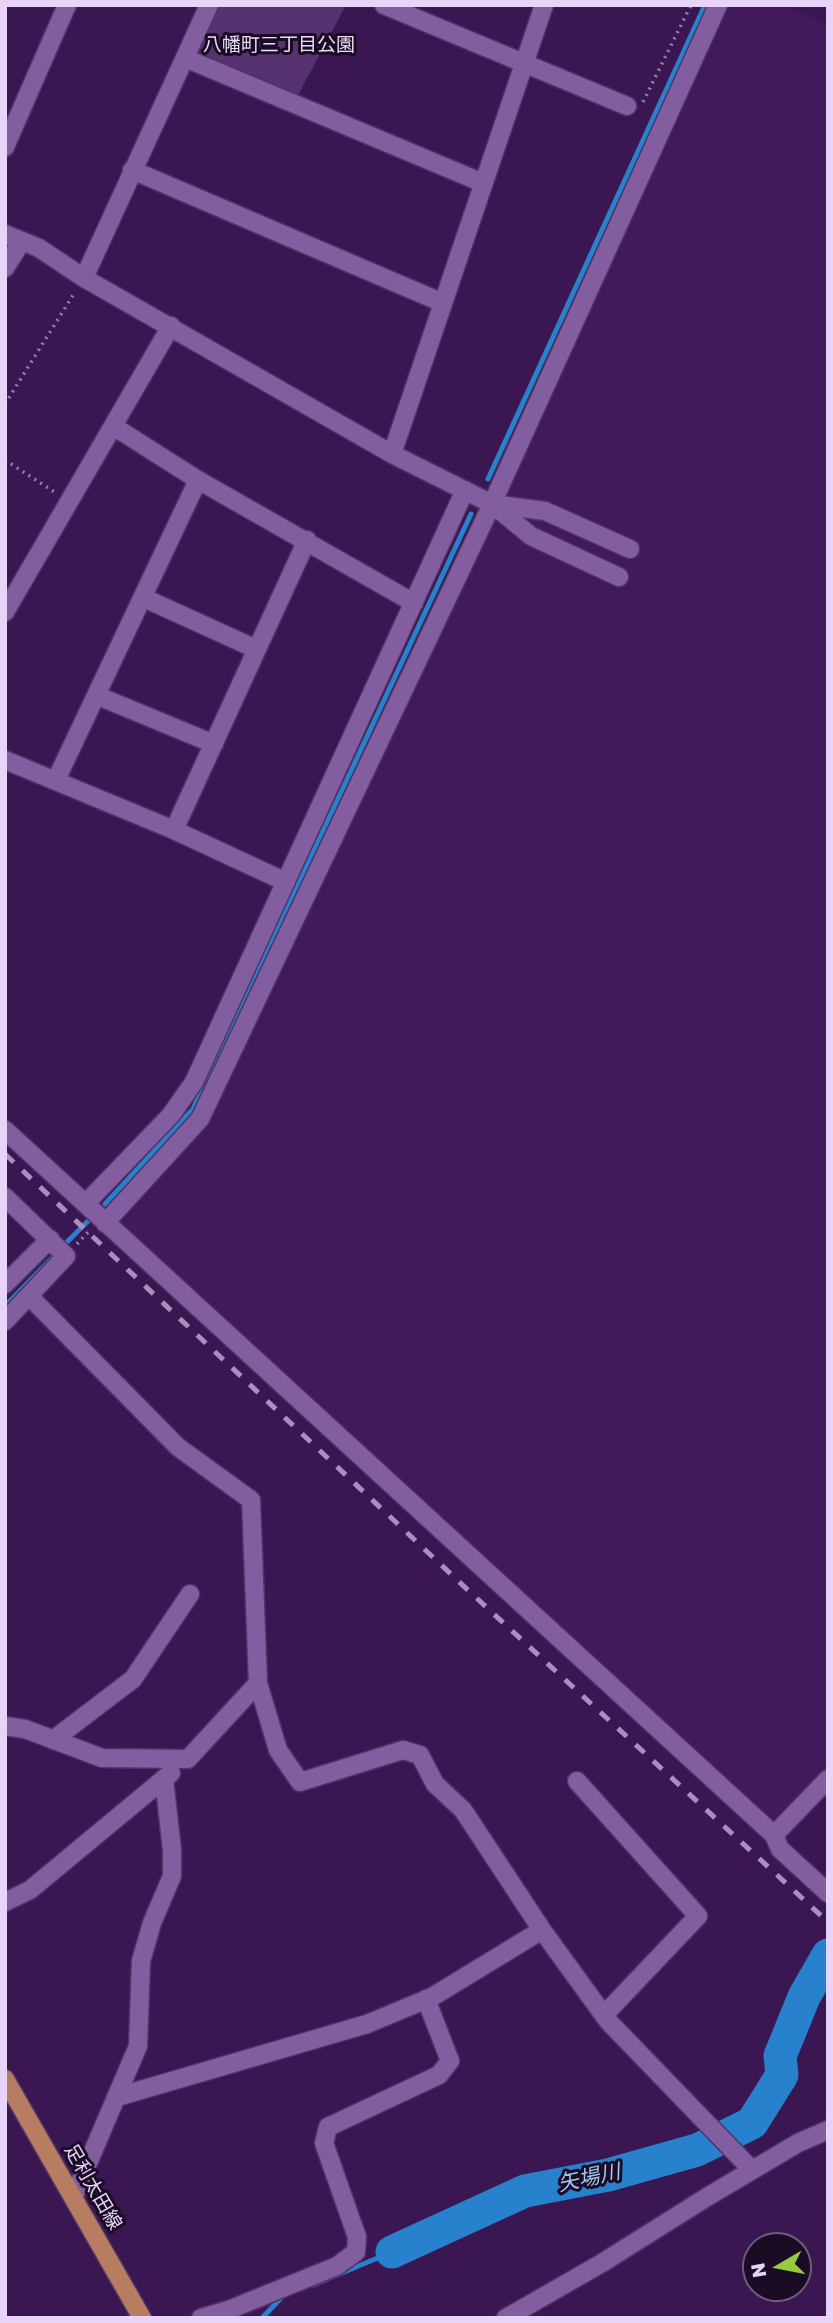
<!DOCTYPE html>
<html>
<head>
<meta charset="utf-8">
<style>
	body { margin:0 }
	#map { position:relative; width:833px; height:2323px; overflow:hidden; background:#3a1752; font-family:"Golos Text",sans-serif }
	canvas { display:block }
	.frame { position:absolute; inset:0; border:7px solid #e7d4f8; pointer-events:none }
	.north { position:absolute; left:742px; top:2232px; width:70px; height:70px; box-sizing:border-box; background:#1b0c26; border:2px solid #6d5c7a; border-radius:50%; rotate:260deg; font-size:19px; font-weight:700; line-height:28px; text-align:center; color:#e7d4f8 }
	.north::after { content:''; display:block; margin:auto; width:24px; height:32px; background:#94cc3c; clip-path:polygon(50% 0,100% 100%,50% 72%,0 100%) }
</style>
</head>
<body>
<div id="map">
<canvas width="833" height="2323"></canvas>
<div class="frame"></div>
<div class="north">N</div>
</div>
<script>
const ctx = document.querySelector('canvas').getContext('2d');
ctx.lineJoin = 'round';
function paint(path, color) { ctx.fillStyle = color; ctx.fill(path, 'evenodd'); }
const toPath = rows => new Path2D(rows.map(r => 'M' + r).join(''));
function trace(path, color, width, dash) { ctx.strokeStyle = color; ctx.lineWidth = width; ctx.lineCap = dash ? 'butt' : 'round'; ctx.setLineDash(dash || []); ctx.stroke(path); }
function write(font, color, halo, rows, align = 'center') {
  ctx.font = font + ' "Golos Text","Noto Sans JP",sans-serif'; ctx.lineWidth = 6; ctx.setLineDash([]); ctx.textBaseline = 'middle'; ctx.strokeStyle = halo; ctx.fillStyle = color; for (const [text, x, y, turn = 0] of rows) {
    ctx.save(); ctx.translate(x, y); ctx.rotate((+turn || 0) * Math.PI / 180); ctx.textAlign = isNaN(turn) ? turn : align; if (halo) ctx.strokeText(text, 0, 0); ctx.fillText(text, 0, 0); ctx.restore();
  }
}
paint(toPath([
	[718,5,784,5,828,25,828,1779,774,1835,105,1223,201,1119]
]), '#41195c');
paint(toPath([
	[216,5,346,5,297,97,195,54]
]), '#563370');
trace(toPath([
	[488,479,705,5],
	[105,1204,193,1109,471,514],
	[67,1242,89,1220],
	[5,1306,53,1257],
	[313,2285,392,2252],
	[262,2318,284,2295]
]), '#2781cc', 5);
trace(toPath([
	[392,2252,525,2191,608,2175,697,2150,752,2123,782,2075,780,2056,804,1997,828,1955]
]), '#2781cc', 33);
const minor = toPath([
	[384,5,627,106],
	[185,58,483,183],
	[5,147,67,5],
	[132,170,443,303],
	[5,234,39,248,84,278,392,454,492,504,531,536,619,577],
	[5,268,22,241],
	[84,278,209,5],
	[113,426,198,480,414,603],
	[392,454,544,5],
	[492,504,545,511,630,549],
	[144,598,256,649],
	[5,612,171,326],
	[98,696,214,744],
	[5,760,174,830,286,882],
	[56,780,198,480],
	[174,830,307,540],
	[5,1130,774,1835,780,1849,828,1893],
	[5,1197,66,1256,5,1321],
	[86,1203,171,1115,194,1082,465,490],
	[105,1223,200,1119,492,504,718,5],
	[5,1284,50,1239],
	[29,1296,178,1447,251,1500,258,1683,278,1750,300,1782,403,1750,420,1755,435,1784,463,1810,542,1930,608,2021,752,2170],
	[5,1726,25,1729,102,1758,188,1759,258,1683],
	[53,1740,133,1679,190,1594],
	[577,1781,698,1916,604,2015],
	[774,1835,828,1779],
	[5,1902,30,1890,171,1773],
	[117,2097,367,2024,432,1997,542,1930],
	[74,2196,138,2046,141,1961,152,1923,172,1876,172,1850,164,1779],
	[201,2318,231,2309,337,2266,356,2252,357,2237,324,2143,328,2127,439,2075,450,2061,426,1999],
	[506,2318,602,2263,707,2197,798,2143,828,2130]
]);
const major = toPath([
	[5,2079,142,2318]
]);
trace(minor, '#513365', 21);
trace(major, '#513365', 21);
trace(toPath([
	[643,102,691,5],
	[5,404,75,292],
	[5,460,56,493],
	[77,1244,91,1229]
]), '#987eac', 3.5, [2, 5]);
trace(minor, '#825ea0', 18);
trace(major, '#b77d60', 18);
trace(toPath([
	[5,1154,471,1593,828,1922]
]), '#a990bc', 5, [12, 12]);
write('19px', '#e8dcf4', '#1b0c26', [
	["八幡町三丁目公園",279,45]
]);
write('19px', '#e7d4f8', '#1b0c26', [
	["足利太田線",93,2187,60]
]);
write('italic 21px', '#a1c7ee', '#1b0c26', [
	["矢場川",589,2178,-12]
]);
</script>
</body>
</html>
